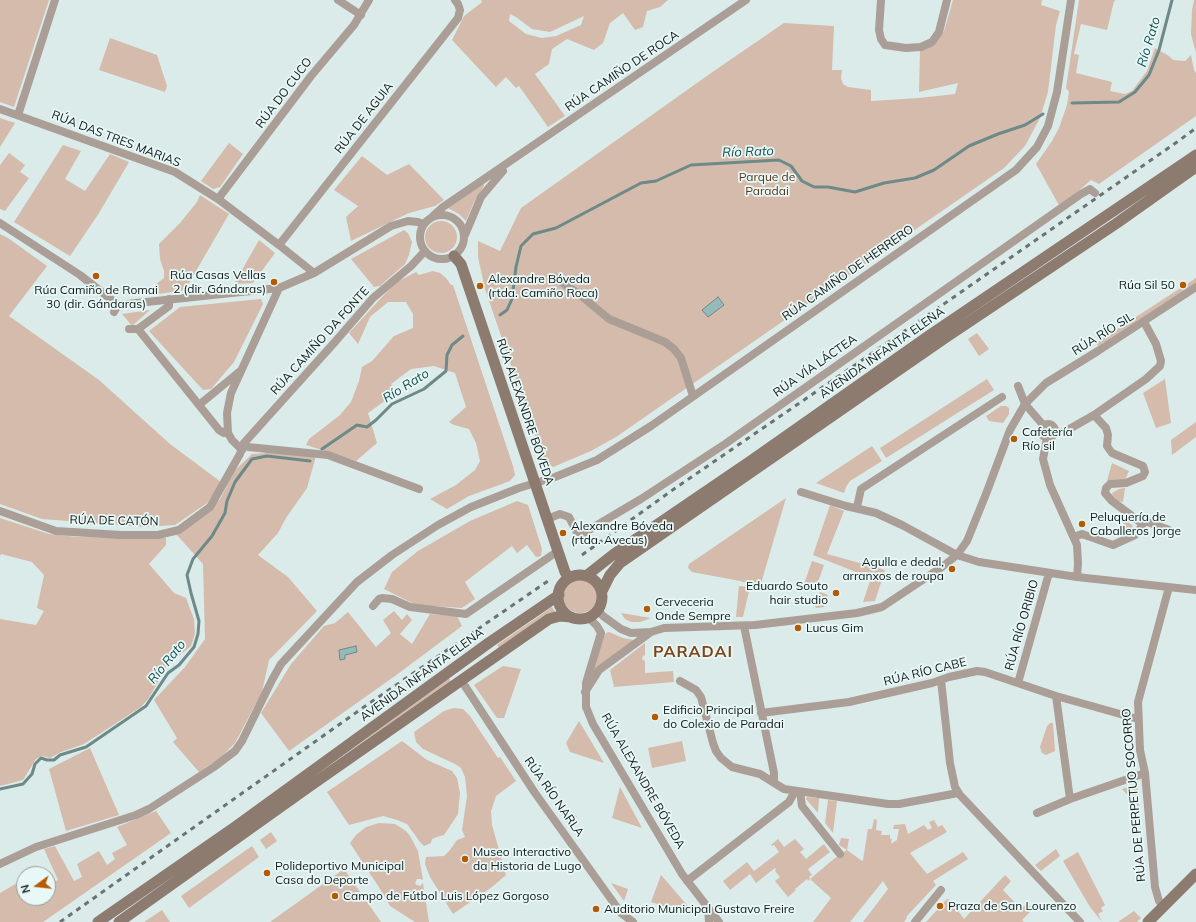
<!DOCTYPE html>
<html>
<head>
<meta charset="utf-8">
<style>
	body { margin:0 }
	#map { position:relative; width:1196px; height:922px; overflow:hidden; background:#dbebea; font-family:Mulish,sans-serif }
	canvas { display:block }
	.north { position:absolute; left:16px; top:866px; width:40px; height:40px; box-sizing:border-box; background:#e8f8f7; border:1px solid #939e9e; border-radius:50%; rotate:255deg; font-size:11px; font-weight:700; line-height:16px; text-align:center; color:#131818 }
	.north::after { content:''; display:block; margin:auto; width:14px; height:18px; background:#b55a00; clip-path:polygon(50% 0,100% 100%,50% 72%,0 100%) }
</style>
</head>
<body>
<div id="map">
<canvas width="1196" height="922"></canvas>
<div class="north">N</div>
</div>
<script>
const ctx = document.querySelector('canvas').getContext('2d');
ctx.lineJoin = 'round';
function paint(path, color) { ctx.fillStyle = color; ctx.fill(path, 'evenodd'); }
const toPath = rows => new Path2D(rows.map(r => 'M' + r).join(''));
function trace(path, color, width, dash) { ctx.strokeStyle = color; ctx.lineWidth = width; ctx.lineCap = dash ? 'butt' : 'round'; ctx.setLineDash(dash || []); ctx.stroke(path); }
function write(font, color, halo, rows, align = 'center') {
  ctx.font = font + ' Mulish,sans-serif'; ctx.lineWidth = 3.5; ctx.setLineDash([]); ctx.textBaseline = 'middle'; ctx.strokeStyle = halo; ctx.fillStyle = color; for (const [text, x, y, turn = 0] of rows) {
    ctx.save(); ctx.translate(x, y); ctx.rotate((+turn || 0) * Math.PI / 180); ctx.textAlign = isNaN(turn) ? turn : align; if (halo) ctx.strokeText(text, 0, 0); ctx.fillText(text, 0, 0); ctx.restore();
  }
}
paint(toPath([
	[0,0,49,0,14,107,0,102],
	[481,0,668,0,660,7,647,11,643,27,635,30,623,13,610,23,603,43,594,50,567,39,552,49,549,64,535,74,565,116,548,127,519,86,516,88,506,77,496,87,452,40,464,16,481,3,482,1],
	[510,14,516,17,532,29,550,32,584,16,581,25,556,36,542,38,526,34,509,21],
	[953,0,1042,0,1041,5,1060,11,1056,25,1048,92,1040,118,1025,146,1004,168,616,437,591,451,553,467,544,462,485,289,478,257,478,241,500,251,521,208,711,73,784,23,834,26,832,70,842,70,841,78,843,84,848,87,871,90,871,101,919,98,955,94,958,83,919,92,920,50,935,42,944,31],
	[1079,0,1116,0,1114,1,1107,30,1081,24,1074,54,1079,55,1076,73,1112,82,1110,91,1125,94,1132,91,1147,71,1155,48,1169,56,1173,60,1185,61,1191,55,1194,70,1196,73,1196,116,1099,184,1091,180,1060,207,1036,164,1052,141,1059,128,1067,105,1069,92,1066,88],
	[1194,0,1196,0,1196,53,1191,34,1192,10],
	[110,38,157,55,167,86,165,92,99,70],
	[0,118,15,123,0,147],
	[229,143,243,154,220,187,213,189,201,181],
	[63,145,81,151,65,179,85,191,110,154,129,162,99,213,70,256,14,222],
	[9,153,25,165,20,172,29,178,5,211,0,209,0,165],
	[362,156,387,175,409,164,444,200,435,206,409,213,351,241,346,217,358,206,334,190],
	[484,183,484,186,474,202,466,221,459,214,448,208],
	[200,195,229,214,185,290,158,294,155,285,164,278,164,271,160,259,159,244,180,223,197,202],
	'425 237a16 16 0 1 1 32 0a16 16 0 1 1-32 0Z',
	[404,230,408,233,412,242,409,255,405,264,380,286,374,287,351,259],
	[0,234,8,238,47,266,9,316,99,380,170,444,221,482,207,503,175,525,145,527,42,519,0,504],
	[259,240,275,253,253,283,234,284],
	[433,271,440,273,446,278,451,285,453,285,513,466,515,475,510,481,469,496,447,509,430,499,456,485,475,470,480,461,476,443,469,429,454,425,449,422,466,407,455,373,434,366,411,369,391,384,397,392,368,413,377,443,356,461,306,445,309,439,340,415,351,402,359,381,362,367,372,361,394,336,413,328,413,314,406,302,388,302,370,317,358,344,349,333,381,298,397,282,416,272,419,275],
	[1196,278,1196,283,1098,346,1096,343],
	[261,299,263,304,234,362,211,389,203,390,149,331,180,307],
	[150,310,132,326,122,314],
	[977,333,989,349,979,356,968,339],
	[987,379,994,390,886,458,880,448],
	[1165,379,1171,423,1156,428,1143,393],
	[1001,406,1006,406,1009,408,1009,414,1003,423,989,421,986,416],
	[1196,422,1196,437,1172,455,1171,440],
	[872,446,882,461,850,481,846,487,844,493,816,483],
	[283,452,316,456,307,488,286,518,278,533,258,555,288,577,317,611,269,660,262,692,235,743,220,758,199,772,173,742,177,738,154,700,185,667,205,639,203,564,176,534,207,513,220,499,235,470,252,454],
	[1112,463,1129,471,1125,480,1107,481],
	[1125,488,1123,502,1118,501,1113,496,1112,493,1119,489],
	[786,498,760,587,740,581,692,572,688,568,689,564],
	[517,501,528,505,542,549,541,556,536,557,527,545,517,553,512,546,465,582,475,599,462,608,416,605,384,589,392,572,418,551,470,521],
	[830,505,844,511,827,554,885,570,875,601,863,602,871,578,813,555],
	[0,518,49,534,78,537,166,538,166,545,149,564,174,593,186,598,194,619,195,634,191,646,167,666,149,698,141,707,84,744,61,752,50,758,42,756,36,759,23,780,0,786,0,619,36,625,44,611,37,608,44,575,32,562,1,554,0,556],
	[1124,521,1128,522,1132,525,1134,531,1124,537,1120,536],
	[812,561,824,565,816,588,804,584],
	'563 596a17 17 0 1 1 34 0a17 17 0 1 1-34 0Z',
	[739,586,750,587,743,617,736,617],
	[820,592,828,595,824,607,817,608,815,607],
	[552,607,555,612,500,649,497,645],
	[394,611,402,620,407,614,412,620,400,634,412,644,430,614,457,616,462,626,395,676,289,751,261,713,291,664,324,626,335,623,348,612,376,647,391,633,383,620],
	[621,613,651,618,640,622,631,622,625,619],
	[609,632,623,638,634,640,591,674,604,636,606,633],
	[645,643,645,655,643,656,642,659,645,661,645,673,673,671,674,682,614,687,610,670],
	[503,666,521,669,504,718,497,718,474,685],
	[449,678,451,682,316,776],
	[454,708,463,709,470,716,498,758,500,757,516,781,496,796,491,811,492,825,506,875,492,887,453,914,430,877,425,864,426,857,444,856,450,850,457,840,465,837,462,830,467,796,465,777,461,768,455,764,423,749,416,742,414,732,444,711],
	[579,721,604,763,570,752,566,743],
	[1050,723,1053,723,1055,751,1046,755,1042,753,1040,747,1047,726],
	[402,741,427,760,452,771,457,778,460,793,458,814,444,835,437,837,432,839,431,843,424,846,420,842,407,824,397,820,383,816,349,825,327,792],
	[682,741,686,761,652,768,648,748],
	[90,748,119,815,66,831,49,769],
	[1137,784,1139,807,1122,789],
	[620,787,642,828,612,818],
	[807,797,819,798,818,813,806,799],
	[828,800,837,801,833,833,825,823],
	[156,811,171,833,43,922,0,922,0,893,24,879,24,898,48,898,48,885,58,880,44,849,55,846,74,881,82,877,77,864,99,851,107,865,115,859,112,853,127,845,117,827],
	[560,811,577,816,571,828],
	[874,819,877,820,876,830,882,831,881,835,890,835,890,839,892,839,891,844,897,840,899,829,893,829,894,825,905,824,908,834,924,825,928,830,932,828,929,822,934,820,938,827,942,825,947,832,910,853,927,874,963,852,968,859,933,881,936,885,906,917,907,918,904,922,863,922,888,889,883,881,850,922,813,922,831,898,810,879,808,881,807,879,795,889,796,890,788,897,775,881,780,877,775,871,776,869,775,868,756,883,750,874,730,890,723,881,747,862,754,871,779,852,774,845,772,846,771,845,778,839,784,847,795,839,804,849,800,852,806,859,824,844,826,847,830,852,808,869,812,875,809,877,810,879,835,858,847,850,839,845,841,838,849,839,847,850,862,861,863,860,868,829,872,829],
	[379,823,395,824,406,831,410,836,418,851,423,880,420,879,417,879,415,884,420,886,423,883,429,922,415,922,390,906,380,889,350,843,356,835,366,827],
	[271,832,277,841,266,849,260,840],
	[252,846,259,857,189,908,181,896],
	[1056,849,1060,856,1041,871,1035,865],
	[1078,852,1105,905,1101,908,1103,911,1098,914,1102,922,1090,907,1063,861],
	[344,869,381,922,270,922],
	[661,875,694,913,692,915,651,902],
	[1005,875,1011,881,1003,890,1021,909,1027,903,1033,909,1022,920,1024,922,926,922,947,899,950,900,964,919],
	[611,883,628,889,624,901],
	[162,910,170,922,144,922],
	[1134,911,1141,918,1137,922,1118,922]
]), '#d4bbac');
const water = toPath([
	[718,297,724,305,708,317,702,310,718,297],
	[356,646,357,652,345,655,345,659,340,660,339,650,356,646]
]);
paint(water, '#94bbb9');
trace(water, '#6d8a89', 1);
trace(toPath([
	[1072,103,1119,102,1135,92,1149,75,1159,50,1172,0],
	[500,315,507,310,512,299,516,267,521,246,533,234,556,228,641,183,656,181,691,165,779,160,791,166,802,181,814,187,828,187,855,192,884,183,915,178,934,170,969,146,998,134,1025,125,1043,114],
	[322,449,357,425,367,427,376,420,392,404,424,389,446,371,447,355,452,345,463,336],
	[0,789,23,784,32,774,35,764,41,758,47,760,54,760,60,755,86,747,146,706,168,673,179,665,194,647,198,634,199,621,191,593,187,575,193,559,212,536,225,513,227,501,235,482,252,459,267,456,310,461]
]), '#6d8a89', 3);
trace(toPath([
	[338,0,361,15],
	[881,0,879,30,881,39,885,45,906,48,921,47,932,42,939,32,947,0],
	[0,109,175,172,218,199,279,245,314,273],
	[18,115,55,0],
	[218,199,311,76,354,25,369,0],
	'420 237a22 22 0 1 1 44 0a22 22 0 1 1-44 0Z',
	[433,216,443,207,746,0],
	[0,223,80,275,118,305,279,288,314,273,391,226,408,221,418,222,423,224],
	[465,235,481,197,503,171],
	[279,245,458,18,460,10,458,4,455,0],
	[554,277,579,294,609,319,665,342,674,349,681,358,693,396],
	[114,312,118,305],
	[129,329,138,329,169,306,169,299],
	[138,329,219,430,224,433,228,433],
	[1018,386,1025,404,1044,426],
	[199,405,239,372],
	'1041 431a7 7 0 1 1 14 0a7 7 0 1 1-14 0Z',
	[1055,432,1064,432,1094,415,1146,379,1160,366,1161,361,1156,344,1144,322],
	[1047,438,1043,459,1050,485,1077,545,1078,564,1077,577],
	[244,443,248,447,328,455,419,489],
	[242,450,232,440,228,433,227,413,231,393,279,288],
	[801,492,846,506,876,513,902,525,957,555,979,562,1077,577,1196,590],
	[857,507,861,489,1002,397],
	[0,511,56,531,121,535,158,535,179,530,210,507,240,454,244,443,334,343,373,298,411,266,425,251],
	[547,519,560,514,569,517,576,531,582,534,641,499,725,444,1081,194,1090,189,1095,193],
	[1140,522,1148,522,1169,530],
	[1074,537,1082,534,1113,545,1135,535,1142,526,1140,522,1112,501,1105,493,1106,488,1110,484,1126,483,1143,476,1145,472,1143,466,1112,453,1107,446,1108,435,1106,428,1094,415],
	[373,606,379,599,382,598,392,599,410,607,466,614,558,551],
	[598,610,603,616,621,629,631,633,651,632],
	[588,617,597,626,601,633,586,683,586,707,593,724,682,874,719,922],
	[744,626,774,773,774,782],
	[461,680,535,793,621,913,633,922],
	[941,680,950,763,955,787,960,795,1080,922],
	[680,681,696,690,701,697,713,743,716,751,721,758,732,767,760,774,784,789,888,804,899,804,958,793],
	[1018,683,1049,573],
	[585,692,599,670,651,632,664,628,755,625,857,613,882,607,942,567,957,555,967,541,986,494,1010,430,1025,404,1046,383,1098,351,1196,287],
	[1056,696,1070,799],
	[761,713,849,702,932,683,949,677,977,671,985,672,1056,696,1138,719],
	[800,792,802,806,840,854],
	[1037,813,1070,799,1145,773],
	[0,864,36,847,136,815,149,809,214,767,235,751,242,741,272,680,281,664,357,582,392,555,438,525,471,507,519,488,555,477,597,460,651,426,1016,170,1037,147,1048,126,1057,92,1071,0],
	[687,881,789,802,795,791],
	[1164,906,1159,901,1155,887,1145,773,1140,750,1138,702,1169,587],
	[708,908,709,922],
	[915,922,941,890]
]), '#ab9e96', 8);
trace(toPath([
	[454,256,461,264,565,572,569,578],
	'558 597a22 22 0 1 1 44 0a22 22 0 1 1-44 0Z',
	[586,576,614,554,752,460,930,335,1196,155],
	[602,591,610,575,620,563,945,338,1117,223,1196,167],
	[98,922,235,827,490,642,559,595],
	[119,922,310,786,549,619,560,616,571,617],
	[1148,922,1196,874]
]), '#8e7b70', 11);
trace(toPath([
	[582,555,674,489,928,315,1177,142,1196,128],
	[60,922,364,707,548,581]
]), '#697372', 3, [5, 5]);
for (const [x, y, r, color] of [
	[96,276,4,"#b55a00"],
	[274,282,4,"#b55a00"],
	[1183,285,4,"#b55a00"],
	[480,286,4,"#b55a00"],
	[1014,439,4,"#b55a00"],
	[1082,524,4,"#b55a00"],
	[563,533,4,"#b55a00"],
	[952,569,4,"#b55a00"],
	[836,593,4,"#b55a00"],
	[647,609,4,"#b55a00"],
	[798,628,4,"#b55a00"],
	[655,717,4,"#b55a00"],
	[465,859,4,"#b55a00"],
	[267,873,4,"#b55a00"],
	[335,896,4,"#b55a00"],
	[940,906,4,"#b55a00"],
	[596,909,4,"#b55a00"]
]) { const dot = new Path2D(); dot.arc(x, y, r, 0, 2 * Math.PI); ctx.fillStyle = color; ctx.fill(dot); trace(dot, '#e8f8f7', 1.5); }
write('12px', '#131818', '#e8f8f7', [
	["RÚA CAMIÑO DE ROCA",622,71,-34],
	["RÚA DO CUCO",284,93,-53],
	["RÚA DE AGUIA",364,118,-52],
	["RÚA DAS TRES MARIAS",116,139,21],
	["RÚA CAMIÑO DE HERRERO",848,273,-35],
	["RÚA RÍO SIL",1103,334,-32],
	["RÚA CAMIÑO DA FONTE",320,341,-48],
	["AVENIDA INFANTA ELENA",882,353,-35],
	["RÚA VÍA LÁCTEA",815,366,-35],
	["RÚA ALEXANDRE BÓVEDA",525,412,71],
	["RÚA DE CATÓN",114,521,1],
	["RÚA RÍO ORIBIO",1022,625,-74],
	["RÚA RÍO CABE",925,672,-14],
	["AVENIDA INFANTA ELENA",422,675,-36],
	["RÚA ALEXANDRE BÓVEDA",643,781,60],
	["RÚA DE PERPETUO SOCORRO",1134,795,-95],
	["RÚA RÍO NARLA",554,797,55]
]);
write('12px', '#5e3518', '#e8f8f7', [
	["Parque de",767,177],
	["Paradai",767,191]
]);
write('12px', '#131818', '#e8f8f7', [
	["Rúa Casas Vellas",266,275,"right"],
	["2 (dir. Gándaras)",266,289,"right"],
	["Alexandre Bóveda",488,279],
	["(rtda. Camiño Roca)",488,293],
	["Rúa Sil 50",1175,285,"right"],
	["Rúa Camiño de Romai",96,290,"center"],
	["30 (dir. Gándaras)",96,304,"center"],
	["Cafetería",1022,432],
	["Río sil",1022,446],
	["Peluquería de",1090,517],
	["Caballeros Jorge",1090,531],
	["Alexandre Bóveda",571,526],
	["(rtda. Avecus)",571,540],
	["Agulla e dedal,",944,562,"right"],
	["arranxos de roupa",944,576,"right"],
	["Eduardo Souto",828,586,"right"],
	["hair studio",828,600,"right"],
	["Cerveceria",655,602],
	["Onde Sempre",655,616],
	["Lucus Gim",806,628],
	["Edificio Principal",663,710],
	["do Colexio de Paradai",663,724],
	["Museo Interactivo",473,852],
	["da Historia de Lugo",473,866],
	["Polideportivo Municipal",275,866],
	["Casa do Deporte",275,880],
	["Campo de Fútbol Luis López Gorgoso",343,896],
	["Praza de San Lourenzo",948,906],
	["Auditorio Municipal Gustavo Freire",604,909]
], 'left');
write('italic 13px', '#164f4d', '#e8f8f7', [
	["Río Rato",1149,42,-73],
	["Río Rato",748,152,-2],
	["Río Rato",406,386,-32],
	["Río Rato",167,662,-51]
]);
ctx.letterSpacing = '1px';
write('bold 16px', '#7f4316', '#e8f8f7', [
	["PARADAI",693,652]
]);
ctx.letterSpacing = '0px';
</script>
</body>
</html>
